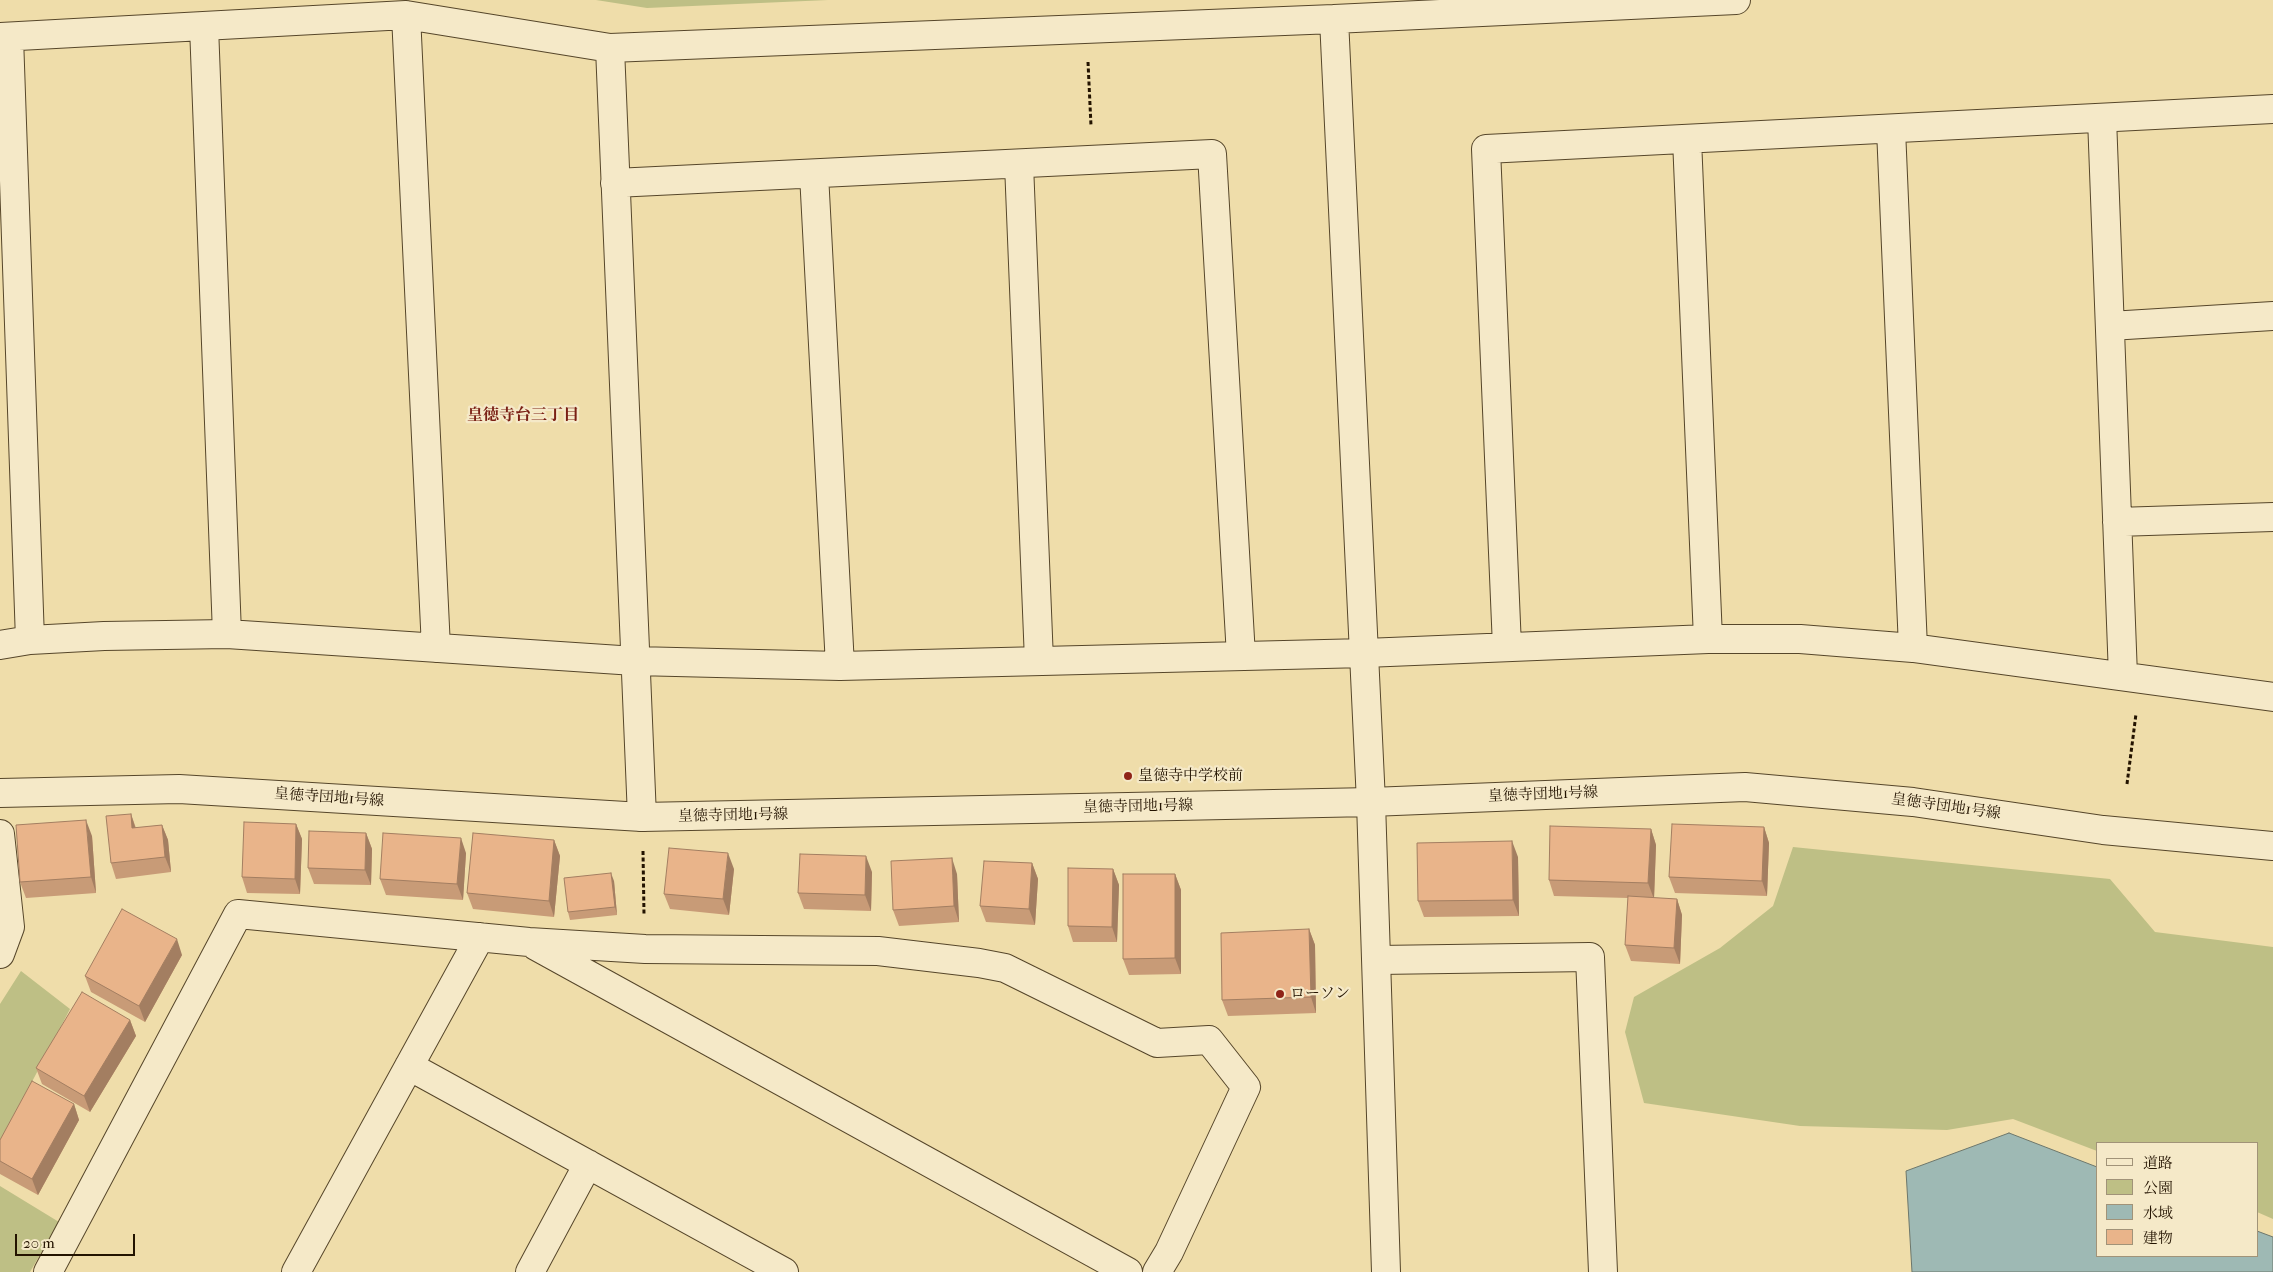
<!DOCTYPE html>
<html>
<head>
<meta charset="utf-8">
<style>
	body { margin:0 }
	#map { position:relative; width:2273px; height:1272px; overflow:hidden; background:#efddaa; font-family:"IM FELL French Canon","Noto Serif JP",serif }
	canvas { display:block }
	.legend { position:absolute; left:2096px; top:1142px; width:162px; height:115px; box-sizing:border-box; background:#f5e9c8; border:1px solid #a19378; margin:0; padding:6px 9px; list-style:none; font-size:15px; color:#231300 }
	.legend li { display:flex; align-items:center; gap:10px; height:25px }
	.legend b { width:25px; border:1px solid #a19378 }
	.scale { position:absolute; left:15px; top:1234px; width:120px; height:22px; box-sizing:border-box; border:2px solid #231300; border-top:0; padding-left:6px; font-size:15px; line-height:18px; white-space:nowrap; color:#231300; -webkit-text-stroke:4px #f5e9c8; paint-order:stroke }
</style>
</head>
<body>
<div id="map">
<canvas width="2273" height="1272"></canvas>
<ul class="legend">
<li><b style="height:6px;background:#f5e9c8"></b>道路</li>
<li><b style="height:14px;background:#bebf85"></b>公園</li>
<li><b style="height:14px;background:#9eb9b4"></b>水域</li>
<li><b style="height:14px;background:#e9b48a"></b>建物</li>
</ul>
<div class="scale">20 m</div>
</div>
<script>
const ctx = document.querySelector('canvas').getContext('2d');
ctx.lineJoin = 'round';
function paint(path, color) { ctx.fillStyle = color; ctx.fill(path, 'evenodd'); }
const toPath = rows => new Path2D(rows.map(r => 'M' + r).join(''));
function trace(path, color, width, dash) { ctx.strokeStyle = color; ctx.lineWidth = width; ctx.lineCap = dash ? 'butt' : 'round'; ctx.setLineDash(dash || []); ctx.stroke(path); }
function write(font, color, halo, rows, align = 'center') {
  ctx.font = font + ' "IM FELL French Canon","Noto Serif JP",serif'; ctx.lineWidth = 4.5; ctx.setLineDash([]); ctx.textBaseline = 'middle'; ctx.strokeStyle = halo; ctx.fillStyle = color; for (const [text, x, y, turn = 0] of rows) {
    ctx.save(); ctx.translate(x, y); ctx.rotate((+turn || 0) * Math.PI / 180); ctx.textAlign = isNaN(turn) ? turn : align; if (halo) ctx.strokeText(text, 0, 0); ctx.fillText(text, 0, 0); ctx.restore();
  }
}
paint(toPath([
	[596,0,828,0,647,8],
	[1793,847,2110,879,2155,932,2273,947,2273,1219,2257,1212,2257,1143,2097,1143,2097,1151,2013,1119,1947,1130,1800,1126,1644,1103,1625,1032,1634,997,1720,948,1773,906],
	[21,971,70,1009,0,1143,0,1004],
	[0,1186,59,1222,30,1272,0,1272]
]), '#bebf85');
const water = toPath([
	[2009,1133,2097,1167,2097,1256,2257,1256,2257,1231,2273,1237,2273,1272,1912,1272,1906,1171,2009,1133]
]);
paint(water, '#9eb9b4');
trace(water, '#6d776c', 1);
const minor = toPath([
	[406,15,436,648],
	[1334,19,1371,802],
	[204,26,227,634],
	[0,37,406,15,610,48,1334,19,1736,0],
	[9,37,30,640],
	[610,48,642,817],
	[2102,118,2123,676],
	[1891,129,1913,648],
	[1687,139,1708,639],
	[1019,164,1039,661],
	[814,174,840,666],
	[615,183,1212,154,1241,656],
	[2110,326,2273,316],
	[2117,522,2273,517],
	[0,645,30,640,104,636,227,634,635,661,840,666,1365,653,1708,639,1800,639,1913,648,2273,697],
	[1507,647,1486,149,2273,109],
	[0,834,10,927,0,954],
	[536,946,1128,1272],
	[1378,960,1590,957,1603,1272],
	[409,1066,784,1272],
	[48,1272,238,914,529,942,645,949,878,951,979,963,1005,968,1157,1043,1209,1040,1246,1087,1169,1252,1157,1272],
	[296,1272,480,937],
	[530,1272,588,1164]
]);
const tertiary = toPath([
	[0,793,179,789,642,817,1371,802,1745,787,1913,802,2103,830,2273,846],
	[1371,802,1386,1272]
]);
trace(minor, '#56462a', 30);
trace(tertiary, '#56462a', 30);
trace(toPath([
	[1088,62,1091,126],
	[2127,784,2136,714],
	[643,851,644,915]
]), '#231300', 3, [4, 2.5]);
trace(minor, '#f5e9c8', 28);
trace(tertiary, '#f5e9c8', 28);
paint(toPath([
	[131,814,136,828,162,825,168,840,171,872,116,879,111,863],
	[296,824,302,839,300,894,247,893,242,877],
	[1764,827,1769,843,1767,896,1675,893,1669,877],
	[1651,829,1656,845,1654,898,1677,899,1682,915,1680,964,1631,961,1625,945,1628,898,1554,896,1549,880],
	[366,833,372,849,371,885,314,884,308,868],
	[92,836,96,893,26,898,20,882],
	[554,840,560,856,554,917,473,909,467,893],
	[466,853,463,900,386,895,380,879],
	[1518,857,1519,916,1424,917,1418,901],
	[1032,863,1038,879,1035,925,986,922,980,906],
	[734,869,729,915,670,909,664,894],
	[1113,869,1119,885,1117,942,1073,942,1068,926],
	[872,872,871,911,804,909,798,893],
	[957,874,959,922,899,926,893,910],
	[1175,874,1181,890,1181,974,1129,975,1123,959],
	[614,881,617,915,570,920,568,912],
	[1309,929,1315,945,1316,1013,1228,1016,1222,1000],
	[182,955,145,1022,91,992,85,976],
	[130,1020,136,1036,90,1112,42,1084,36,1068],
	[74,1104,79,1120,38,1195,0,1174,0,1140]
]), '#c89b77');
paint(toPath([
	[131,814,136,830,132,828],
	[86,820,92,836,96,893,91,877],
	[296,824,302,839,300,894,295,879],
	[162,825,168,840,171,872,165,857],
	[1764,827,1769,843,1767,896,1762,881],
	[1651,829,1656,845,1654,899,1648,883],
	[366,833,372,849,371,885,365,870],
	[461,838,466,853,463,900,457,884],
	[554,840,560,856,554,917,549,901],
	[1512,841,1518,857,1519,916,1513,900],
	[728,853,734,869,729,915,723,899],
	[866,856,872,872,871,911,865,895],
	[952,858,957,874,959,922,954,906],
	[1032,863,1038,879,1035,925,1029,909],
	[1113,869,1119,885,1117,942,1112,927],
	[611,873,614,881,617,915,615,907],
	[1175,874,1181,890,1181,974,1175,958],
	[1677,899,1682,915,1680,964,1674,948],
	[1309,929,1315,945,1316,1013,1311,997],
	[177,939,182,955,145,1022,139,1006],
	[130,1020,136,1036,90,1112,84,1096],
	[74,1104,79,1120,38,1195,32,1179]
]), '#a37e61');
const building = toPath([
	[131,814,132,828,162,825,165,857,111,863,106,816,131,814],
	[86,820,91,877,20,882,16,825,86,820],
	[244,822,296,824,295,879,242,877,244,822],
	[1672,824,1764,827,1762,881,1669,877,1672,824],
	[1550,826,1651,829,1648,883,1549,880,1550,826],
	[309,831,366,833,365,870,308,868,309,831],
	[383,833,461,838,457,884,380,879,383,833],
	[473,833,554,840,549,901,467,893,473,833],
	[1512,841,1513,900,1418,901,1417,843,1512,841],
	[669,848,728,853,723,899,664,894,669,848],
	[800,854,866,856,865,895,798,893,800,854],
	[952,858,954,906,893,910,891,861,952,858],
	[984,861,1032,863,1029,909,980,906,984,861],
	[1068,868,1113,869,1112,927,1068,926,1068,868],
	[611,873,615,907,568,912,564,878,611,873],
	[1123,874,1175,874,1175,958,1123,959,1123,874],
	[1628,896,1677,899,1674,948,1625,945,1628,896],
	[122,909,177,939,139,1006,85,976,122,909],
	[1309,929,1311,997,1222,1000,1221,933,1309,929],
	[82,992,130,1020,84,1096,36,1068,82,992],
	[32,1081,74,1104,32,1179,0,1161,0,1140,32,1081]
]);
paint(building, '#e9b48a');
trace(building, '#a37e61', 1);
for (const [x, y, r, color] of [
	[1128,776,5,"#8f2418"],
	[1280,994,5,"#8f2418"]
]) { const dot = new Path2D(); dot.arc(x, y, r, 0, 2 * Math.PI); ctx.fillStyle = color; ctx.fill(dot); trace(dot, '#f5e9c8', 2); }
write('15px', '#231300', '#f5e9c8', [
	["皇徳寺中学校前",1138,776],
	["ローソン",1290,994]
], 'left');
write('15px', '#231300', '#f5e9c8', [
	["皇徳寺団地1号線",1543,795,-2],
	["皇徳寺団地1号線",329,798,4],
	["皇徳寺団地1号線",1138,807,-1],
	["皇徳寺団地1号線",1946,807,8],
	["皇徳寺団地1号線",733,816,-1]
]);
write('bold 16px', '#7a1f14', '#f5e9c8', [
	["皇徳寺台三丁目",523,416]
]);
</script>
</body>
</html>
